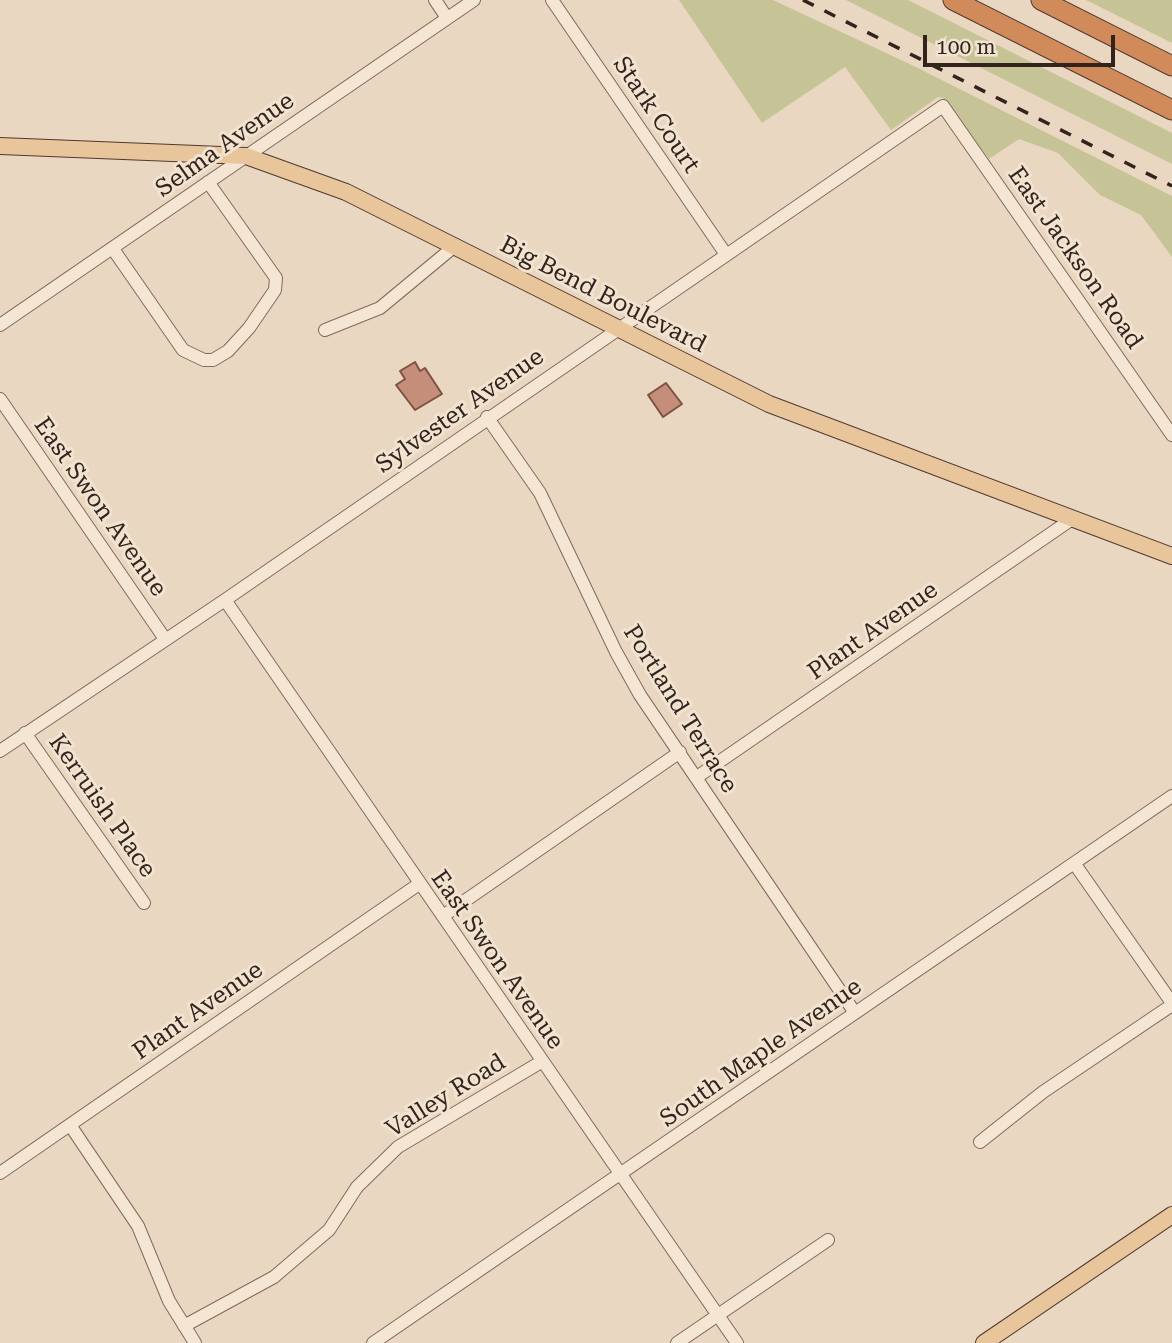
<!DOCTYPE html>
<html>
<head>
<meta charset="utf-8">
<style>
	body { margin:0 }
	#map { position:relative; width:1172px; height:1343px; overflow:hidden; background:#e9d7c1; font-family:"Roboto Serif",serif }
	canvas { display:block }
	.scale { position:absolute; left:923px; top:35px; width:192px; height:32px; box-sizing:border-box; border:4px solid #32241d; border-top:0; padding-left:9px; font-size:21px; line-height:24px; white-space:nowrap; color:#32241d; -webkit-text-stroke:5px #f1e3d0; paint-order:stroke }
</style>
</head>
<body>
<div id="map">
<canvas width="1172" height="1343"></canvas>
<div class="scale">100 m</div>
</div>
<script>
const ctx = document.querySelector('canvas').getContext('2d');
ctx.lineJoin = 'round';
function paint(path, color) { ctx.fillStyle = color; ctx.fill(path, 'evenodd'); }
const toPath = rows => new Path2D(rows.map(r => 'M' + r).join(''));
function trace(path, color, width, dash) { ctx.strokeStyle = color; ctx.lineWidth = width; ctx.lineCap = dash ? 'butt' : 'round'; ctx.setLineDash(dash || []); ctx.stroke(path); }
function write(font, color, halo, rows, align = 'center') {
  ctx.font = font + ' "Roboto Serif",serif'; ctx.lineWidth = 6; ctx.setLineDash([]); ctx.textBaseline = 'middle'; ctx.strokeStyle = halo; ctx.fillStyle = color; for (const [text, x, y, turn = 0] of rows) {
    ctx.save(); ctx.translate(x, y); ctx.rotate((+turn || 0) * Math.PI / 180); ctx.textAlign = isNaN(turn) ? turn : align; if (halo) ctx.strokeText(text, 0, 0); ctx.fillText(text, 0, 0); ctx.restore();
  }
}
paint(toPath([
	[679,0,773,0,916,67,1172,196,1172,257,1141,215,1100,195,1058,153,1019,139,989,159,943,98,938,97,891,130,845,67,762,123],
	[846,0,908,0,1172,133,1172,164],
	[1086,0,1172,0,1172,43]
]), '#c6c497');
const building = toPath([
	[415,362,420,371,425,368,442,394,415,410,396,385,405,379,400,371,415,362],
	[666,383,682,404,663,417,648,395,666,383]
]);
paint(building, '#c48e7b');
trace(building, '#7e5143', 2);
const minor = toPath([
	[435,0,447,18],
	[552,0,725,253],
	[113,249,183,350,204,360,213,360,228,351,249,328,275,290,276,278,208,182],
	[0,325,474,0],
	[325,330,380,308,456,245],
	[0,399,165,639],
	[487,417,540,493,616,652,640,695,855,1013],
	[225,600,737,1343],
	[25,733,144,903],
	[0,751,225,600,943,106,1172,435],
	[697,777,1072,519],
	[1074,863,1172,1003],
	[443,916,680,752],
	[70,1125,138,1226,169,1301,195,1343],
	[980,1142,1043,1092,1172,1005],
	[0,1173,419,884],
	[184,1326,274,1277,329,1230,357,1187,398,1147,541,1062],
	[373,1343,1172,796],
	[677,1343,828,1240]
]);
const major = toPath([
	[0,146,246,156,346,192,769,404,1172,556],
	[984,1343,1172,1215]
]);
const highway = toPath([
	[953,0,1172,110],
	[1041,0,1172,66]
]);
trace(minor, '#81695b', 14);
trace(major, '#4f392f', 18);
trace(highway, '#4f392f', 21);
trace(minor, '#f5e6d4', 12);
trace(major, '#e9c59c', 16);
trace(highway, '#d18a59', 19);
trace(toPath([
	[803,0,1172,186]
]), '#32241d', 3.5, [12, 12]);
write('24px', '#32241d', '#f1e3d0', [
	["Stark Court",656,115,56],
	["Selma Avenue",225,145,-35],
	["East Jackson Road",1075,258,55],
	["Big Bend Boulevard",603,295,27],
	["Sylvester Avenue",460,411,-35],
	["East Swon Avenue",100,507,55],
	["Plant Avenue",873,631,-35],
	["Portland Terrace",680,709,58],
	["Kerruish Place",102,806,55],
	["East Swon Avenue",497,960,55],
	["Plant Avenue",198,1011,-35],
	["South Maple Avenue",761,1053,-35],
	["Valley Road",446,1096,-32]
]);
</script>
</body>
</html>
